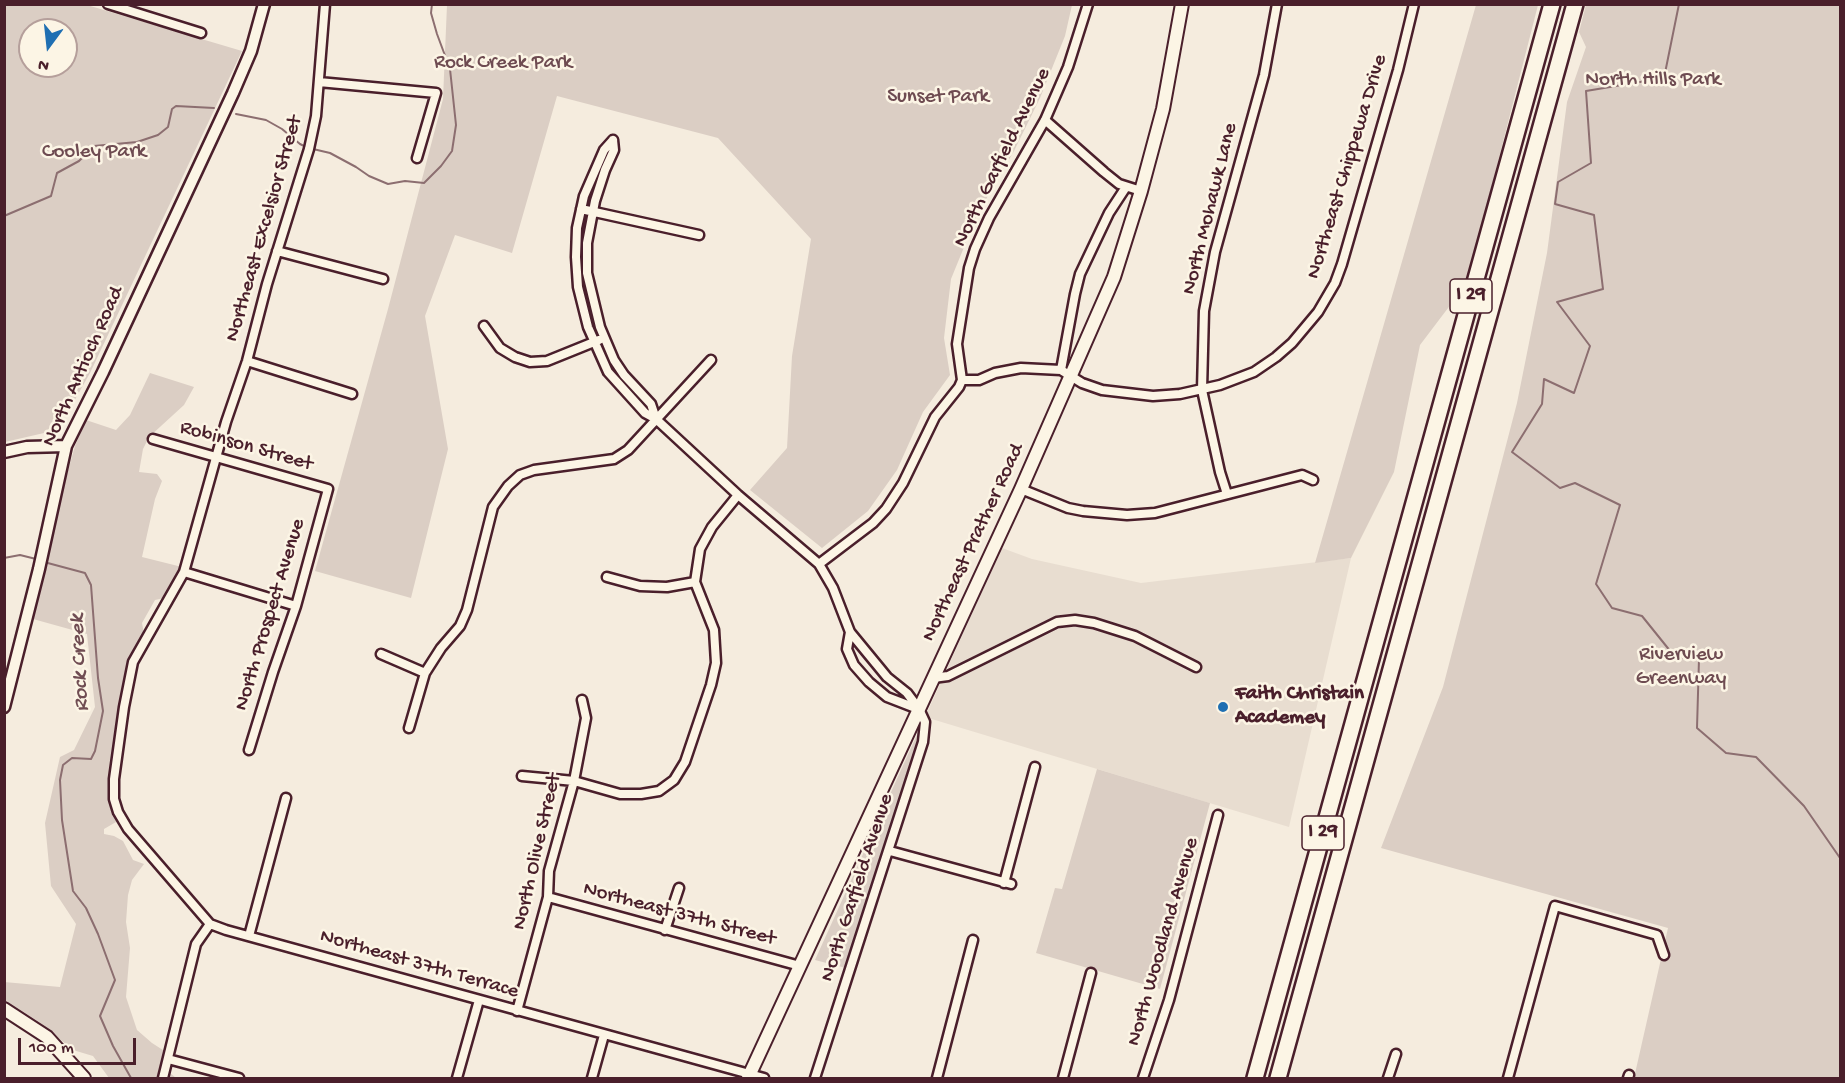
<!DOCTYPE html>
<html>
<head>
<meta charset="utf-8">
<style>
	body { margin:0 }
	#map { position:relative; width:1845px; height:1083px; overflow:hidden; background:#f5ecde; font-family:"Gochi Hand",sans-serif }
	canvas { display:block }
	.frame { position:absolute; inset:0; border:6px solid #4a1f2b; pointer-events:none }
	.north { position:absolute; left:18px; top:18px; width:60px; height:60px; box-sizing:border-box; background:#fcf5e5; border:2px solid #b59f9b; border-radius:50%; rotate:195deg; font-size:16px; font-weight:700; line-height:24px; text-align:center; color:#4a1f2b }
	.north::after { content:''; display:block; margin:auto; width:21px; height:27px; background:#1f6fb2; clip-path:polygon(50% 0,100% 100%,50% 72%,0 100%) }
	.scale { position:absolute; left:18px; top:1038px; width:118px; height:27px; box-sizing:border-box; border:3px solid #4a1f2b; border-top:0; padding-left:8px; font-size:18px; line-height:21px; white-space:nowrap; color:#4a1f2b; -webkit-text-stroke:4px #fcf5e5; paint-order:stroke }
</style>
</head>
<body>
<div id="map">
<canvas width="1845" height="1083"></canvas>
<div class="frame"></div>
<div class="north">N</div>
<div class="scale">100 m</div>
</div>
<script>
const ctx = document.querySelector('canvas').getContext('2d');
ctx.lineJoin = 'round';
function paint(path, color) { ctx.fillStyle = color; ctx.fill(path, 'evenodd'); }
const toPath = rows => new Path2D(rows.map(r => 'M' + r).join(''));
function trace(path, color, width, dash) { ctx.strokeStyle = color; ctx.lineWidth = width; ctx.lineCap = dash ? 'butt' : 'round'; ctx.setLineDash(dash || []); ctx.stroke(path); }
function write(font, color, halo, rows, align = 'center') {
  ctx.font = font + ' "Gochi Hand",sans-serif'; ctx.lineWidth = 5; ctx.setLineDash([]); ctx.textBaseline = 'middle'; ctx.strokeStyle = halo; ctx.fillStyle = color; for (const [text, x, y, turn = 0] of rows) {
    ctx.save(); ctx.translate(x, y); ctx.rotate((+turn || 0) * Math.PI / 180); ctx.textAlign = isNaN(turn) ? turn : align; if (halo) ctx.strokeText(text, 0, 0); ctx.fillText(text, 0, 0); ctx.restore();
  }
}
paint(toPath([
	[1002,548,1032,559,1141,583,1351,558,1289,827,925,717]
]), '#e8ddd0');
paint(toPath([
	[4,5,87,5,242,51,90,373,68,412,44,433,5,442],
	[30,30,66,30,66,66,30,66],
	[447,5,1072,5,1065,36,1040,98,1014,151,978,213,951,279,944,338,950,375,923,412,897,470,868,511,822,548,750,490,787,448,792,356,811,239,718,138,557,96,512,253,455,235,425,316,448,449,411,598,315,571,388,309,443,99],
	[1476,5,1538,5,1467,283,1420,345,1394,472,1351,558,1315,563],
	[1586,5,1840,5,1840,1078,1634,1078,1668,928,1381,848,1443,687,1517,403,1547,253,1567,102,1586,47,1579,32],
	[150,373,194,387,184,405,149,437,143,449,139,472,157,474,162,481,155,499,142,557,182,567,179,575,164,598,155,600,142,623,144,634,130,660,110,779,110,799,116,822,104,829,104,834,114,836,123,841,133,860,144,864,132,880,128,895,126,922,130,948,126,997,137,1030,152,1043,166,1052,163,1067,176,1078,109,1078,93,1056,73,1050,39,1022,5,1000,4,982,60,987,76,924,51,886,45,823,60,757,74,750,95,707,87,634,33,619,67,474,75,446,86,420,116,430,130,415],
	[920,728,916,750,846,968,815,960],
	[1097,769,1210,803,1160,989,1036,953,1055,888,1062,889]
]), '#dbcec4');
trace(toPath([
	[1679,4,1664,78,1586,91,1591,163,1558,182,1555,204,1594,215,1603,289,1557,302,1590,346,1574,393,1544,379,1542,404,1512,452,1560,488,1575,483,1620,505,1596,584,1612,608,1642,616,1675,657,1699,659,1697,728,1726,753,1756,757,1804,806,1840,858],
	[236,114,266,120,282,129,300,144,306,147],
	[313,149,330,153,356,167,369,176,388,184,405,181,424,183,441,166,452,151,456,125,450,69,437,34,431,13,432,4],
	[4,216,51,196,57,173,79,161,94,146,137,142,158,135,168,127,172,109,176,106,214,108],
	[4,558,20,555,36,559],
	[44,562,85,573,91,585,98,678,103,711,95,751,91,759,72,758,63,765,60,780,62,820,73,891,86,908,98,934,115,980,100,1016,113,1046,131,1078]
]), '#8c6e70', 2);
const minor = toPath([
	[108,4,201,33],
	[325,4,316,116,309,149,267,284,247,361,226,422,184,572,133,662,124,707,114,779,114,799,118,812,128,829,210,924,226,930,764,1078],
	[319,82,436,93,417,158],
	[1045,120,1104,172,1119,184,1141,191],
	[613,140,604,150,584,196,577,228,576,257,578,287,588,327,608,372,645,413,656,419,738,495,819,564,833,588,850,632,887,677,907,693,919,709,925,722,923,742,815,1078],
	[613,140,614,150,605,170,595,201,587,243,587,273,600,327,614,360,624,375,651,404,656,419],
	[581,209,699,235],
	[277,251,383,279],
	[484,326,500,348,515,357,530,362,547,361,599,340],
	[247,361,352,394],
	[1061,370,1075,294,1080,274,1109,213,1126,187],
	[962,380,979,380,995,373,1021,368,1061,370,1082,383,1102,390,1153,396,1180,394,1220,385,1254,372,1276,357,1292,343,1318,312,1335,283,1342,264,1398,70,1414,4],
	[153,439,328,489,296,606,273,672,249,750],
	[1021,489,1068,508,1083,511,1127,515,1155,513,1302,475,1313,480],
	[1227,494,1220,472,1202,390,1204,311,1215,252,1264,75,1277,4],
	[819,564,873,523,886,509,903,483,935,417,959,387,962,380,957,344,969,268,975,249,989,218,1045,120,1068,67,1088,4],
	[184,572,296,606],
	[607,577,640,586,667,587,695,582],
	[850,632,847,649,854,665,869,682,887,697,918,709],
	[381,654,425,673],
	[933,678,948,676,1057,622,1075,620,1094,623,1135,636,1196,667],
	[409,728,425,673,441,648,460,626,467,610,493,507,508,486,520,475,534,470,614,459,628,450,711,360],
	[522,776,574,781,620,794,641,794,659,791,674,780,685,762,711,685,716,663,714,630,695,582,700,549,712,527,738,495],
	[890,851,1011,884],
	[1004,883,1035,767],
	[548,897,800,966],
	[665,930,679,888],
	[249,936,286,798],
	[517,1011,548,897,549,871,574,781,586,718,582,700],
	[168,1059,239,1078],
	[163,1078,196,944,210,924],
	[457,1078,479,1000],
	[592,1078,604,1035],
	[937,1078,973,940],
	[1063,1078,1091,973],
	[1143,1078,1169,1000,1218,815],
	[1388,1078,1396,1054],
	[1508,1078,1555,906,1657,935,1664,955],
	[1628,1078,1629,1075]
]);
const tertiary = toPath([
	[4,452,27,447,66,446],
	[4,707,39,569,66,446,103,372,233,93,251,51,264,4]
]);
const secondary = toPath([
	[4,1009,47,1037,84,1078],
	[748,1078,1021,489,1114,277,1141,191,1163,109,1182,4]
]);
const motorway = toPath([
	[1255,1078,1552,4],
	[1278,1078,1575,4]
]);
trace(minor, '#4a1f2b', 13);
trace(tertiary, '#4a1f2b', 15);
trace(secondary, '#4a1f2b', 16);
trace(motorway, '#4a1f2b', 20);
trace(minor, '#fcf5e5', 8);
trace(tertiary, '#fcf5e5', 10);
trace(secondary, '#fcf5e5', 12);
trace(motorway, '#fcf5e5', 15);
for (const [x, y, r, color] of [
	[1223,707,6,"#1f6fb2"]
]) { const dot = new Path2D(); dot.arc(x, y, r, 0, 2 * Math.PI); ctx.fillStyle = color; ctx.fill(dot); trace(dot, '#fcf5e5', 2); }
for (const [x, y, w] of [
	[1471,296,42],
	[1323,833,42]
]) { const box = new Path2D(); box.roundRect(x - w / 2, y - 17, w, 34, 4.5); ctx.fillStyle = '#fcf5e5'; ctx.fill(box); trace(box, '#4a1f2b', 1.5); }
write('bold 20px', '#4a1f2b', null, [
	["I 29",1471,296],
	["I 29",1323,833]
]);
write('21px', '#6e4b51', '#fcf5e5', [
	["Rock Creek Park",503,64],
	["North Hills Park",1653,81],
	["Sunset Park",938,98],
	["Cooley Park",94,153],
	["Riverview",1681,656],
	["Greenway",1681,680]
]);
write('21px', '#4a1f2b', '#fcf5e5', [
	["North Garfield Avenue",1003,158,-64],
	["Northeast Chippewa Drive",1348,167,-73],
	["North Mohawk Lane",1211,209,-76],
	["Northeast Excelsior Street",265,229,-74],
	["North Antioch Road",84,367,-66],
	["Robinson Street",246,447,16],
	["Northeast Prather Road",974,543,-65],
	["North Prospect Avenue",271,615,-73],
	["North Olive Street",538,852,-77],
	["North Garfield Avenue",858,888,-72],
	["Northeast 37th Street",679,915,15],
	["North Woodland Avenue",1164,942,-74],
	["Northeast 37th Terrace",419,965,16]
]);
write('bold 21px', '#4a1f2b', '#fcf5e5', [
	["Faith Christain",1235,695],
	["Academey",1235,719]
], 'left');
write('italic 22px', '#704d53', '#fcf5e5', [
	["Rock Creek",81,663,-93]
]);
</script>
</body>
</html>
